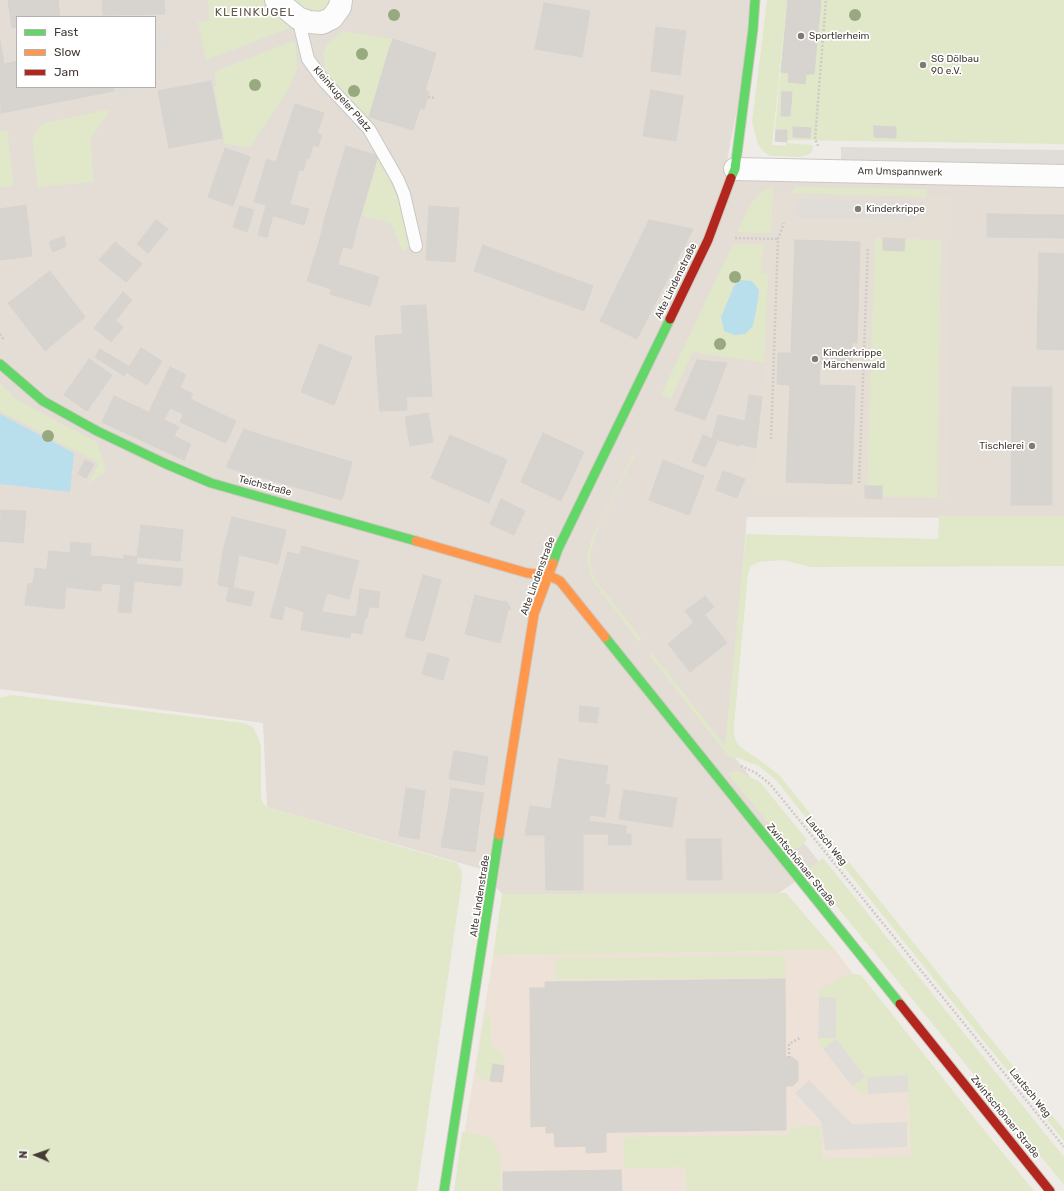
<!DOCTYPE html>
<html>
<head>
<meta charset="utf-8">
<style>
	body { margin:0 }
	#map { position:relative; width:1064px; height:1191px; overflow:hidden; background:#efece8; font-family:Rubik,sans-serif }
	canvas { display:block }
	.legend { position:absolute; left:16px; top:16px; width:140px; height:72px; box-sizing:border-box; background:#fff; border:1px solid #b4b1ae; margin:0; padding:5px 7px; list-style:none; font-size:12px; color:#443c35 }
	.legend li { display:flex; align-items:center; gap:8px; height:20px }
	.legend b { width:20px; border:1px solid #b4b1ae }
	.north { position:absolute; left:16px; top:1135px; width:40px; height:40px; -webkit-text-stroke:3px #fff; paint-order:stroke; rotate:272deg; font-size:11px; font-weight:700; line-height:16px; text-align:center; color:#443c35 }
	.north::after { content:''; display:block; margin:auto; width:14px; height:18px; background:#443c35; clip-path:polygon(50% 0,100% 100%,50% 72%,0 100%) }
</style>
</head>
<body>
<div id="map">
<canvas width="1064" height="1191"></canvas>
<ul class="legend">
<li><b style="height:5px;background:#63d668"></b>Fast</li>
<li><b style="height:5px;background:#ff974d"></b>Slow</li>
<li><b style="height:5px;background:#b3261e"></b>Jam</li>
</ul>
<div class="north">N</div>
</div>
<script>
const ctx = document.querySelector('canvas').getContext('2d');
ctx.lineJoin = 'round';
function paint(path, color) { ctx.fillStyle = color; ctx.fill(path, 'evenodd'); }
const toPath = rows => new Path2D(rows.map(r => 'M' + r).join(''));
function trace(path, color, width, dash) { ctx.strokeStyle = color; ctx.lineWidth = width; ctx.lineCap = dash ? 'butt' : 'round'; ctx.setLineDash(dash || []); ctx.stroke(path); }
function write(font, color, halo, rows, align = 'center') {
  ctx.font = font + ' Rubik,sans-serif'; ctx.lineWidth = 3.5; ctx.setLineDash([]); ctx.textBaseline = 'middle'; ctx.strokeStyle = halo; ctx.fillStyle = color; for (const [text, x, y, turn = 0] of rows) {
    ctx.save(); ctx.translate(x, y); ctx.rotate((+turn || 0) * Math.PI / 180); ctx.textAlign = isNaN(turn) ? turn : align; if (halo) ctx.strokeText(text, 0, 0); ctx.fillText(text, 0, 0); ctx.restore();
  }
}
paint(toPath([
	[0,0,758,0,727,161,1064,160,1064,518,747,517,727,748,821,864,776,895,502,894,481,869,267,807,263,723,0,689],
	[17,17,155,17,155,87,17,87]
]), '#e3ddd6');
paint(toPath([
	[835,950,1018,1191,455,1191,493,956]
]), '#eee2d8');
paint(toPath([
	[763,193,951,196,946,499,751,494,764,363,738,243]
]), '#e5ded4');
paint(toPath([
	[208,0,265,0,288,21,290,28,206,60,198,22,210,20],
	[291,0,335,0,329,11,311,14],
	[767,0,1064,0,1064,144,787,140,787,130,775,129,787,3,772,145,786,146,786,143,813,145,812,151,808,155,799,157,771,156,765,153,758,145,752,122],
	[343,31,393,39,369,117,361,116,325,76,323,52,329,42],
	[293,41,296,44,297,70,289,88,265,125,257,135,251,147,225,144,214,87,217,85,214,72],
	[111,109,91,139,93,182,38,187,32,139,41,124],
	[7,130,14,186,0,188,0,131],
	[378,156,397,196,410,246,402,251,391,223,362,216],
	[795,187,927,189,927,197,791,193],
	[773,188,771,233,737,232,752,201,765,189],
	[875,238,941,240,937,498,867,496],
	[733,244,763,244,761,273,768,274,764,363,693,352,671,399,661,395],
	[0,383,17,400,97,442,106,471,87,485,99,463,0,411],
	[633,454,635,455,600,523,591,550,590,562,594,578,642,640,638,641,593,581,588,566,587,557,591,540],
	[939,516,1064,516,1064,566,810,567,783,560,759,562,751,566,748,574,734,725,734,735,737,743,742,748,765,764,780,776,1064,1130,1064,1141,832,852,832,848,821,834,818,833,776,780,759,766,738,758,729,757,650,656,652,653,725,746,746,534,938,539],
	[11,695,244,723,253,727,258,737,261,747,261,797,263,803,267,807,457,863,461,869,462,880,417,1191,0,1191,0,698],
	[738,771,760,782,807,840,800,847,791,850,727,773],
	[823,858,1064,1157,1064,1185,807,870],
	[786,893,835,950,493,956,502,894],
	[785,956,785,978,556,979,556,958],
	[851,974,861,975,976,1120,1034,1191,686,1191,685,1167,624,1168,623,1137,789,1135,790,1127,821,1126,823,1159,911,1156,908,1075,867,1077,868,1094,864,1094,852,1086,865,1076,836,1039,823,1049,819,1044,818,1038,836,1038,836,997,819,997,818,990,845,976],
	[485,1012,491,1014,491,1044,502,1055,505,1060,504,1066,493,1064,490,1081,482,1079,477,1076,476,1071],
	[462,1132,489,1136,495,1144,500,1155,501,1191,454,1191]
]), '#e0e8c9');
paint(toPath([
	[165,34,169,53,155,56,155,36],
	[117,87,134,87,136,94,119,97],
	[841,147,1064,150,1064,168,841,164],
	[800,199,925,201,914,220,792,217],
	[819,997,836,997,836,1038,818,1038],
	[836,1039,865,1076,852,1086,823,1049],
	[908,1075,908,1092,868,1094,867,1077],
	[809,1080,852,1124,907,1122,907,1147,825,1150,821,1121,795,1093]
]), '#e0ddd9');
paint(toPath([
	[741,280,752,281,759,290,758,300,753,326,745,334,734,335,724,331,721,317,734,286],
	[0,414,74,453,70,492,0,484]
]), '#badfec');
const building = toPath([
	[8,0,58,0,60,17,17,17,17,27,12,28,8,0],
	[102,0,164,0,165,14,103,15,102,0],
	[788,0,821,0,814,74,806,74,805,84,788,82,789,73,781,72,788,0],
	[544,3,590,11,582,57,535,49,544,3],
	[656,27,686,31,680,75,651,71,656,27],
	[393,39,436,53,433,64,389,50,393,39],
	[0,40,4,63,0,64,0,40],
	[389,50,433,64,425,90,429,92,424,109,420,108,413,130,369,117,389,50],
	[17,61,17,87,114,87,114,91,1,113,0,65,17,61],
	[211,81,222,138,169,148,158,91,211,81],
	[651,90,683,96,676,141,643,136,651,90],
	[782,92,792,92,790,116,781,116,782,92],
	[295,104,324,113,317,133,322,135,318,147,313,145,309,159,280,149,295,104],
	[874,126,896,127,896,138,874,137,874,126],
	[793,127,811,128,810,138,793,137,793,127],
	[776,130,787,130,787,142,775,141,776,130],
	[346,146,378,156,357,227,325,217,346,146],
	[225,148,250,157,233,206,208,197,225,148],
	[280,149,307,158,303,171,276,162,280,149],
	[267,159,279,163,266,205,254,202,267,159],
	[279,163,299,170,290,204,269,198,279,163],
	[269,198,290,204,285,219,264,213,269,198],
	[290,204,309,209,304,225,285,219,290,204],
	[26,205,32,256,0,260,0,209,26,205],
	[240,206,254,210,247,232,233,227,240,206],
	[429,206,459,208,455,262,426,260,429,206],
	[264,213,273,215,267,237,258,235,264,213],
	[987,214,1064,215,1064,238,987,237,987,214],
	[325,217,357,227,352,249,320,239,325,217],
	[156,220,168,229,148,253,137,244,156,220],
	[649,220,693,229,637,339,600,321,649,220],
	[64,236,66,246,53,252,49,242,64,236],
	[883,238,905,239,904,251,883,250,883,238],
	[320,239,343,246,331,289,307,281,320,239],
	[795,240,860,242,857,343,852,343,852,366,820,364,819,385,855,386,852,484,786,482,790,385,777,384,778,353,791,353,795,240],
	[115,242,142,264,126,282,99,260,115,242],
	[483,245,593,286,584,311,474,271,483,245],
	[1039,253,1064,254,1064,350,1037,349,1039,253],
	[339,265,379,277,370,306,330,294,339,265],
	[50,271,85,317,45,351,8,303,50,271],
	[123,292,132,300,115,321,106,313,123,292],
	[426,305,432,396,406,397,401,306,426,305],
	[106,313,123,327,111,342,94,328,106,313],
	[402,334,404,370,377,372,375,336,402,334],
	[319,344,352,357,334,405,301,392,319,344],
	[141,348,162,361,147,385,126,372,141,348],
	[100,349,130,367,124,376,95,357,100,349],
	[89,359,112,375,87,411,64,395,89,359],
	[697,360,727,363,705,420,675,410,697,360],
	[170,367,186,375,164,420,149,412,170,367],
	[404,370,407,410,380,411,377,372,404,370],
	[179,387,193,394,183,414,170,408,179,387],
	[1012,387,1052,387,1052,505,1011,505,1012,387],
	[749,395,762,397,756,448,740,444,745,421,749,395],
	[114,396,159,417,147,443,102,422,114,396],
	[190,399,236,421,226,443,180,422,190,399],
	[428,413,433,442,410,446,405,417,428,413],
	[718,415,745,421,739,446,712,438,718,415],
	[159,417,179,427,174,436,155,427,159,417],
	[155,427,191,444,184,460,147,443,155,427],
	[244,429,260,435,245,473,226,467,244,429],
	[543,433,584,452,561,501,521,482,543,433],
	[260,435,352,462,342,500,245,473,260,435],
	[450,435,507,460,489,503,431,478,450,435],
	[703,435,717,441,706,467,692,462,703,435],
	[85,460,94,464,86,478,78,474,85,460],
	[663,460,704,476,689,515,649,500,663,460],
	[723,471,745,479,737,498,716,490,723,471],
	[865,486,882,486,882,499,865,498,865,486],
	[501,499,525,511,514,535,490,524,501,499],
	[1,510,26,511,23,543,0,541,1,510],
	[232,517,286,530,278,564,223,551,232,517],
	[141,525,183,530,180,561,137,557,141,525],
	[71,542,91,544,90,556,105,557,101,591,66,587,66,585,45,583,49,551,70,553,71,542],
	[302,546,320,551,304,612,286,606,302,546],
	[223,551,239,554,233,588,218,585,223,551],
	[320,551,359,561,349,599,327,593,328,589,312,584,320,551],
	[288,552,300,555,287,599,276,596,288,552],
	[124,555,137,557,131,613,118,612,124,555],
	[105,557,123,559,121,585,102,583,105,557],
	[137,564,183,569,181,586,135,581,137,564],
	[35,568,47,570,43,607,25,605,28,583,33,584,35,568],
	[423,575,441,580,428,628,409,623,423,575],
	[45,583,66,585,64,609,43,607,45,583],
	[312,584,328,589,321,615,304,612,312,584],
	[229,587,254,592,251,606,226,601,229,587],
	[360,589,380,592,378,608,358,605,360,589],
	[475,595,503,602,506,601,511,609,508,610,500,643,465,634,475,595],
	[276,596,287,599,282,620,270,617,276,596],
	[705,596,714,607,694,623,685,611,705,596],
	[358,605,369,606,367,618,356,617,358,605],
	[304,612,321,615,322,612,353,617,350,638,301,630,304,612],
	[704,614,727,643,690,672,668,644,704,614],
	[353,616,365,618,362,634,351,632,353,616],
	[409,623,428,628,424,641,405,637,409,623],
	[428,653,449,658,443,680,422,674,428,653],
	[580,706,599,708,597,723,579,721,580,706],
	[454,751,467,753,462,781,449,779,454,751],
	[467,753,488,757,484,785,462,781,467,753],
	[559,759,608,766,605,784,610,785,605,817,551,809,559,759],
	[406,788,425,791,419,839,399,836,406,788],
	[451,788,484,793,481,808,449,803,451,788],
	[624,790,677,798,672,827,619,819,624,790],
	[449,803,481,808,475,852,441,847,449,803],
	[530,806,551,809,545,835,525,835,530,806],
	[551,809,590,815,586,834,545,835,551,809],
	[589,821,611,824,609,834,586,834,589,821],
	[611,824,626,826,626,834,609,834,611,824],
	[609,834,631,834,631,845,608,845,609,834],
	[545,835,583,835,583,847,545,847,545,835],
	[686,839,721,839,722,880,687,880,686,839],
	[545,847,583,847,583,890,546,890,545,847],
	[785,979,786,1130,546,1133,545,982,785,979],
	[530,988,545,988,546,1126,531,1127,530,988],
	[786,1057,792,1057,798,1062,798,1081,792,1086,786,1086,786,1057],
	[493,1064,504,1066,502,1082,490,1081,493,1064],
	[554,1133,586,1133,586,1146,555,1147,554,1133],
	[586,1133,606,1133,606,1152,586,1153,586,1133],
	[621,1170,622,1191,503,1191,503,1172,621,1170]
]);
paint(building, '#d7d3cf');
trace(building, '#d7d3ce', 1);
const lane = toPath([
	[298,18,308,59,323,80,369,129,398,180,404,194,416,246]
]);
const street = toPath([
	[276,0,298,18,309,22,322,23,332,18,340,7,341,0],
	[735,169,1064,176]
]);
const fast = toPath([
	[731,178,735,169,753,29,755,0],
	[0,364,43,401,97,431,166,464,211,483,416,541],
	[553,563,558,549,670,319],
	[605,637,900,1004],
	[444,1191,499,835]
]);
const slow = toPath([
	[416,541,527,573,548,575,560,581,605,637],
	[499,835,534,614,553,563]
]);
const jam = toPath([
	[670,319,708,240,731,178],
	[900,1004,1050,1191]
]);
trace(lane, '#cbc8c4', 14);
trace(street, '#cbc8c4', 24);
trace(fast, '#cfc9c1', 11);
trace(slow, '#cfc9c1', 11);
trace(jam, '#cfc9c1', 11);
trace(toPath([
	[428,97,435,98],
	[818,146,815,139,826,0],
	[735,238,778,239],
	[0,334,4,340],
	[771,439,778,239,784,223],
	[859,483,868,247],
	[741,766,756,773,770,784,1064,1147],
	[789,1058,789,1044,800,1038]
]), '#cdcac7', 2.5, [2, 2]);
trace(lane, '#fdfcfc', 12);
trace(street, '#fdfcfc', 22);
trace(fast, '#63d668', 9);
trace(slow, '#ff974d', 9);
trace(jam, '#b3261e', 9);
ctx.fillStyle = '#98a980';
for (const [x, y] of [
	[394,15],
	[855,15],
	[362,54],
	[255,85],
	[354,91],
	[735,277],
	[720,344],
	[48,436]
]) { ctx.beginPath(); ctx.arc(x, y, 6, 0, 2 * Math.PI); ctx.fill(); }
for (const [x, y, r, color] of [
	[801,36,4,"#807a74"],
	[923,65,4,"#807a74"],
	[858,209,4,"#807a74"],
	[815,359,4,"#807a74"],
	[1032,446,4,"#807a74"]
]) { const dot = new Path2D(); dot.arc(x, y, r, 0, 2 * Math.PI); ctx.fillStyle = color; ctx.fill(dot); trace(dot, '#fff', 1.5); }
write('10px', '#443c35', '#fff', [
	["Sportlerheim",809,36],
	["SG Dölbau",931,59],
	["90 e.V.",931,71],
	["Kinderkrippe",866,209],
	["Kinderkrippe",823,353],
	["Märchenwald",823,365],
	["Tischlerei",1024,446,"right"]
], 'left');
write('10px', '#443c35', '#fff', [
	["Kleinkugeler Platz",342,99,49],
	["Am Umspannwerk",900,172,1],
	["Alte Lindenstraße",676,281,-64],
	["Teichstraße",265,486,15],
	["Alte Lindenstraße",538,576,-70],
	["Lautsch Weg",826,841,51],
	["Zwintschönaer Straße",801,865,51],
	["Alte Lindenstraße",480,896,-81],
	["Lautsch Weg",1030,1093,51],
	["Zwintschönaer Straße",1005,1117,51]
]);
ctx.letterSpacing = '1px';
write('12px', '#66584d', '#fff', [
	["KLEINKUGEL",255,13]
]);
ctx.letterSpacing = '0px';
</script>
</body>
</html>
